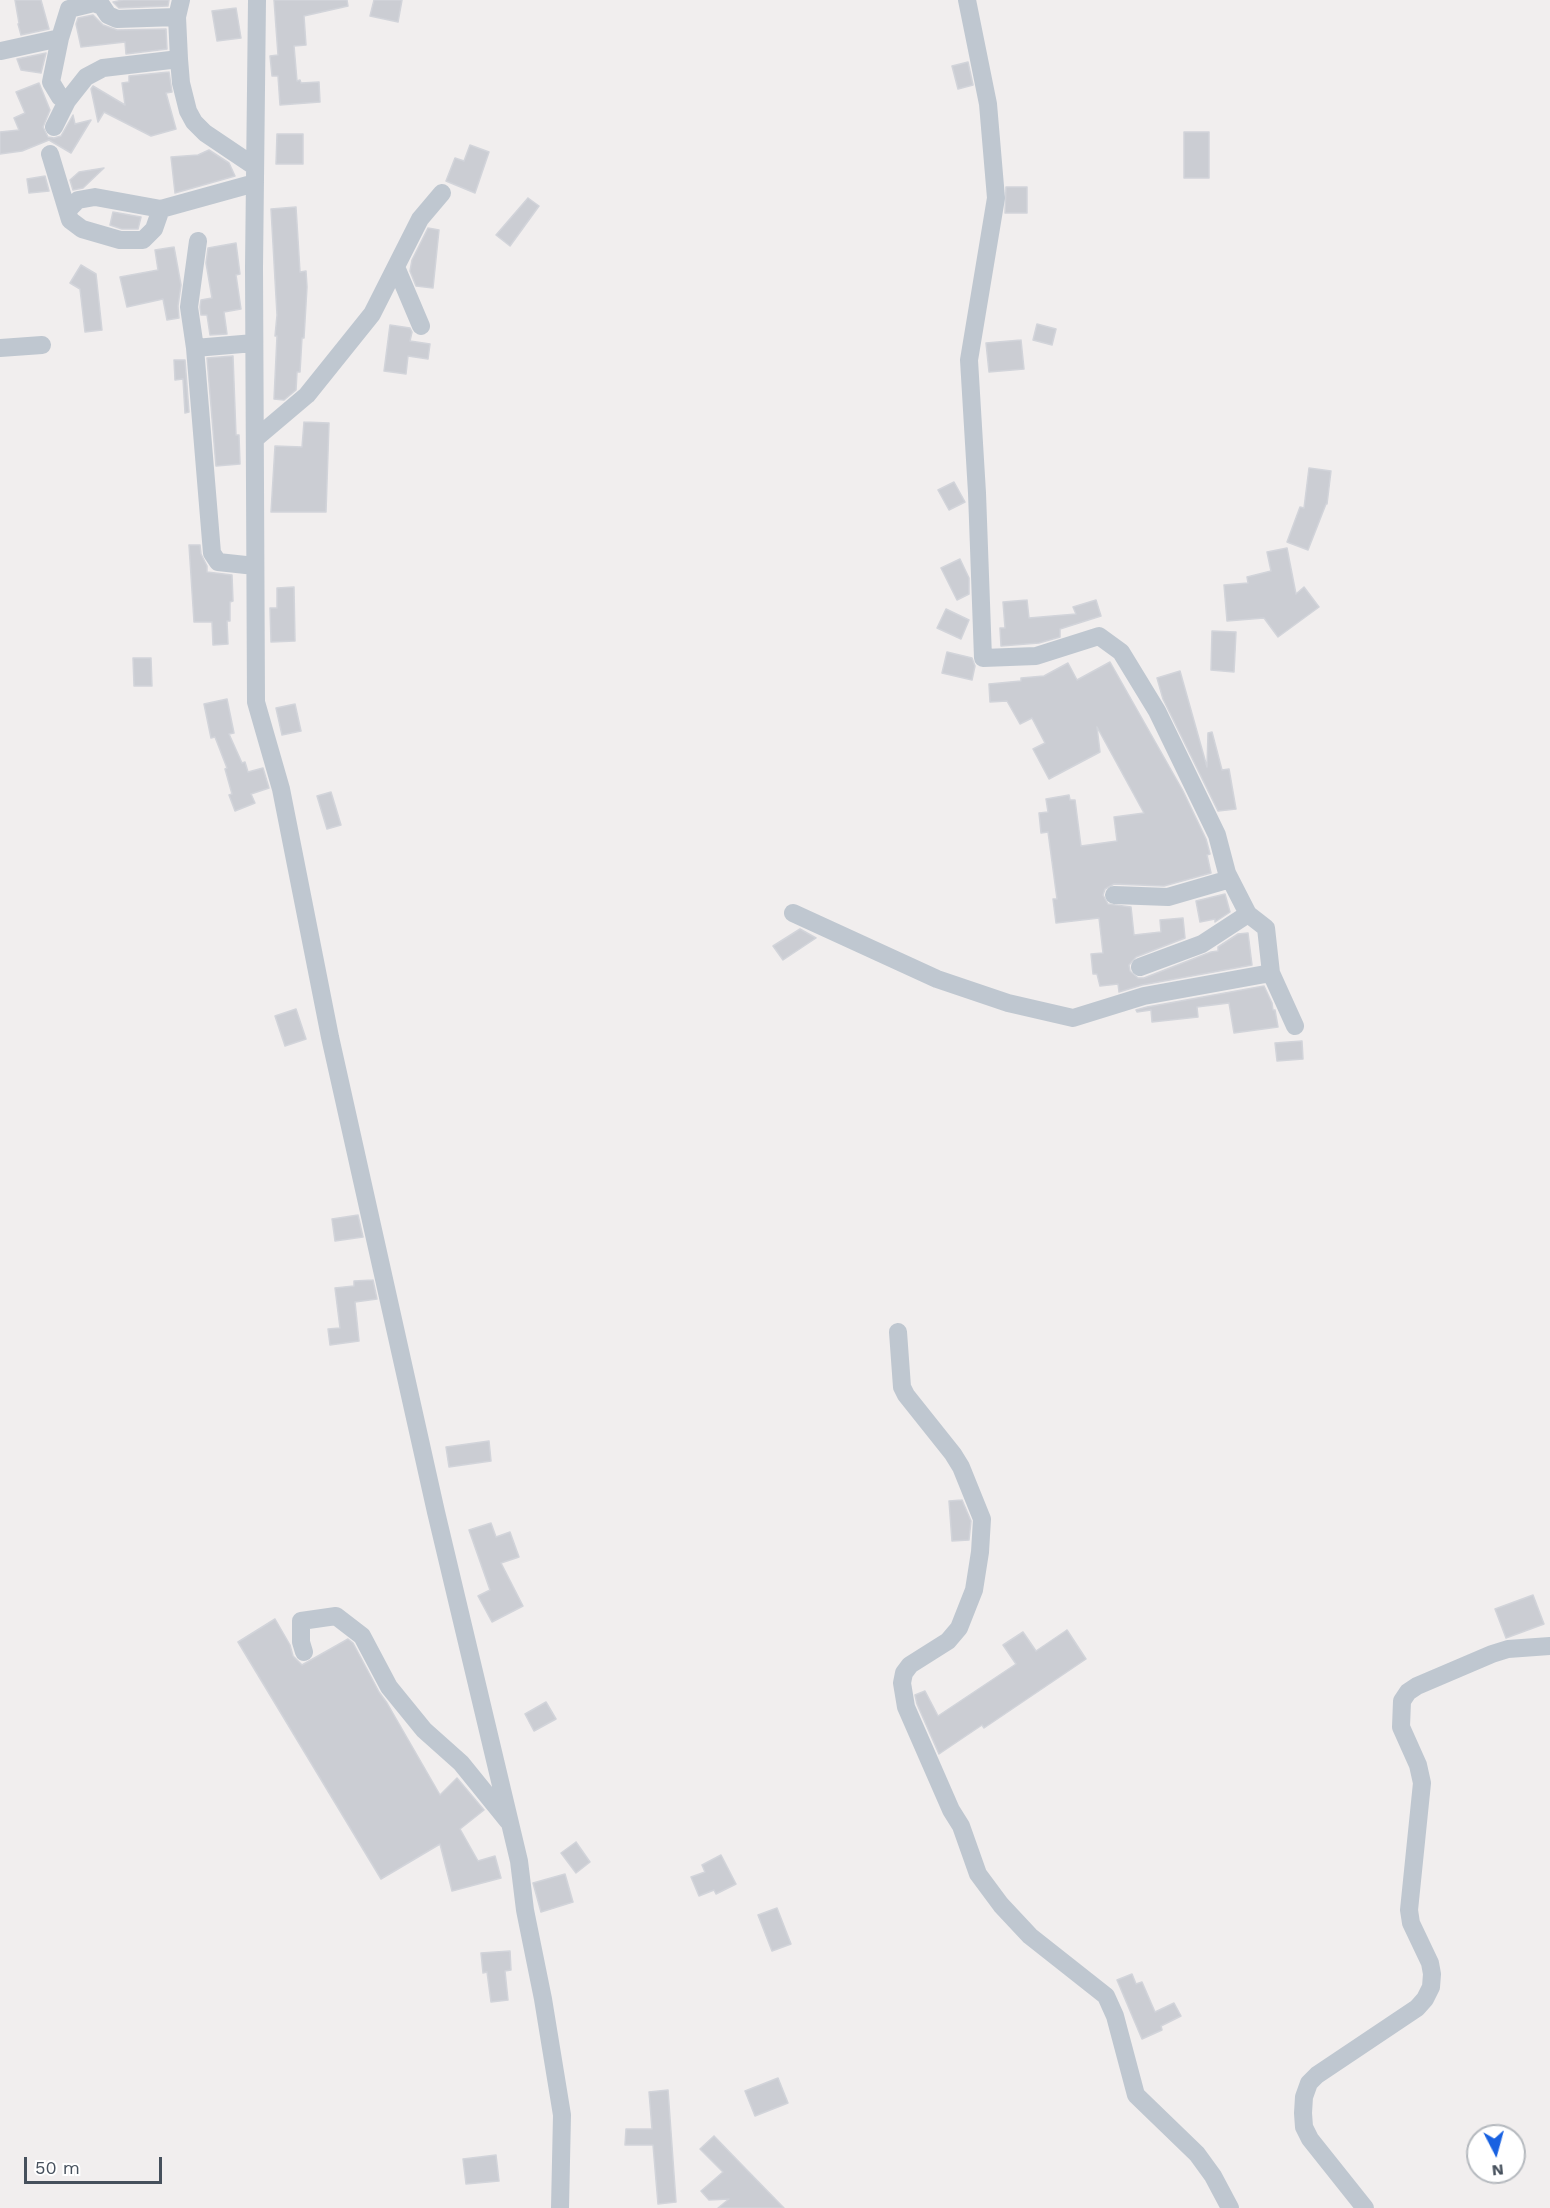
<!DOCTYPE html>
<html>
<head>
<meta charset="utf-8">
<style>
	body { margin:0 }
	#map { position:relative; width:1550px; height:2208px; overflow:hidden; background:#f1eeee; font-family:"Work Sans",sans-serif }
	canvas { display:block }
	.north { position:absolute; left:1466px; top:2124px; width:60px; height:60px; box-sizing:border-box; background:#fff; border:2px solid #b5b9be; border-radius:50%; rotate:174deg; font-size:16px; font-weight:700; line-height:24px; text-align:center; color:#46505c }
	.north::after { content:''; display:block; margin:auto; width:21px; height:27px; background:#1861e1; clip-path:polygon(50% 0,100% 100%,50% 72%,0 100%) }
	.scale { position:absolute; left:24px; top:2157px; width:138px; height:27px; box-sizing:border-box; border:3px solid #46505c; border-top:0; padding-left:8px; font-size:18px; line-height:21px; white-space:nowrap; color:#46505c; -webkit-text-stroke:4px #fff; paint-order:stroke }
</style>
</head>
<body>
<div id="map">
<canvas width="1550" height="2208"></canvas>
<div class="north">N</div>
<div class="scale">50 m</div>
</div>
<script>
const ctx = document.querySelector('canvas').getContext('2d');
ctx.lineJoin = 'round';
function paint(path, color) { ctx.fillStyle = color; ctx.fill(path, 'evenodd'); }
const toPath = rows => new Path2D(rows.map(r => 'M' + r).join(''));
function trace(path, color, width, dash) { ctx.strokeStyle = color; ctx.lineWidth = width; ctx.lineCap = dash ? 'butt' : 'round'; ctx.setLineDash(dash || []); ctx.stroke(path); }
const building = toPath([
	[15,0,41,0,49,29,21,35,18,24,19,23,15,0],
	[123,0,169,0,168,6,119,8,113,2,123,0],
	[274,0,347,0,348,6,304,16,306,45,294,46,297,81,300,80,301,83,319,82,320,102,280,105,278,76,272,76,270,56,278,55,274,0],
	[374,0,402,0,398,22,370,16,374,0],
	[236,8,241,38,217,41,212,11,236,8],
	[93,15,103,25,117,30,166,29,167,49,126,54,125,42,81,47,76,24,78,18,93,15],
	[46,53,41,73,21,70,17,59,46,53],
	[968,62,973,85,958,89,952,66,968,62],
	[169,72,172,92,166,93,176,129,151,136,104,112,98,122,91,89,93,86,125,105,122,83,129,82,129,76,169,72],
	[39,83,50,110,43,127,48,137,54,138,61,136,73,115,75,124,91,120,71,153,49,140,22,151,0,154,0,132,19,130,14,118,25,113,16,92,39,83],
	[1184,132,1209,132,1209,178,1184,178,1184,132],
	[277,134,303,134,303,164,276,164,277,134],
	[470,145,489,152,475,193,446,181,455,158,464,161,470,145],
	[209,150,229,163,235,176,175,193,171,157,198,155,209,150],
	[104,168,83,188,73,190,70,180,79,172,104,168],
	[45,176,49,191,29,193,27,179,45,176],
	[1006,187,1027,187,1027,213,1005,213,1006,187],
	[528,198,539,206,510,246,496,235,528,198],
	[296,207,300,272,306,271,307,287,304,338,302,338,300,372,297,372,296,390,284,400,274,399,277,336,275,336,277,315,271,209,296,207],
	[113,212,141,217,138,229,122,229,110,225,113,212],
	[428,228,439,230,433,288,416,286,410,271,412,260,428,228],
	[236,243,240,274,236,275,241,309,224,312,227,334,210,335,207,315,201,315,200,307,201,300,212,298,206,263,208,248,236,243],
	[174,247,181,285,178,306,179,318,167,320,163,299,127,307,120,277,158,270,155,250,174,247],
	[81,265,96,274,102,330,85,332,80,289,70,283,81,265],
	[1037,324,1056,329,1052,345,1033,340,1037,324],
	[390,325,410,328,412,332,410,341,430,344,428,359,408,356,406,374,384,371,390,325],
	[1021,340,1024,369,989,372,986,343,1021,340],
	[233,356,236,435,239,435,240,464,216,466,207,358,233,356],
	[174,360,185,360,189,412,185,413,183,379,175,380,174,360],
	[304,422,329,423,326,512,271,512,275,446,302,447,304,422],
	[1309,468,1331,471,1327,504,1326,504,1308,550,1287,542,1300,507,1304,508,1309,468],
	[954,482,965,502,949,510,938,490,954,482],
	[189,545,200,545,201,554,207,566,207,572,232,575,233,601,230,602,230,621,227,621,228,644,213,645,212,622,194,622,189,545],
	[1287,548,1296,594,1304,587,1319,607,1278,637,1264,618,1227,621,1224,585,1248,583,1247,577,1271,571,1267,552,1287,548],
	[960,559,969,578,969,594,957,600,941,568,960,559],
	[294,587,295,641,271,642,270,608,277,608,277,588,294,587],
	[1027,600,1029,618,1076,614,1073,607,1096,600,1101,616,1060,629,1060,637,1039,643,1001,646,1000,628,1005,628,1003,602,1027,600],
	[946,609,969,620,961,639,937,628,946,609],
	[1212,631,1236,632,1234,672,1211,670,1212,631],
	[947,652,972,658,975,666,972,680,942,673,947,652],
	[133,658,151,658,152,686,134,686,133,658],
	[1110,662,1183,791,1206,839,1210,854,1207,855,1211,873,1164,886,1114,884,1105,889,1103,895,1108,904,1131,907,1134,935,1161,932,1160,920,1183,918,1185,938,1136,957,1129,965,1130,971,1138,978,1144,978,1211,952,1218,951,1218,947,1238,934,1248,933,1252,965,1142,985,1119,992,1118,984,1100,986,1097,974,1093,974,1091,954,1103,953,1099,918,1056,923,1053,899,1057,899,1048,832,1041,833,1039,813,1048,812,1046,799,1069,795,1070,800,1075,800,1081,846,1117,841,1114,817,1144,813,1097,727,1100,752,1049,779,1033,749,1045,743,1032,718,1020,724,1007,701,990,702,989,684,1021,681,1021,678,1044,676,1068,663,1077,680,1110,662],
	[1180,671,1207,767,1208,733,1212,732,1222,770,1229,769,1236,809,1218,811,1163,699,1157,678,1180,671],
	[227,699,234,733,229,734,242,763,245,762,248,772,263,768,269,788,251,794,255,803,235,811,229,795,232,794,225,769,227,768,215,737,211,738,204,704,227,699],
	[295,704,301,731,282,735,276,708,295,704],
	[331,792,341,825,327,829,317,796,331,792],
	[1225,894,1230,912,1215,922,1215,919,1200,922,1196,901,1225,894],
	[800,929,816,938,783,960,773,946,800,929],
	[1264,986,1272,1003,1273,1010,1275,1010,1278,1027,1234,1033,1229,1003,1197,1007,1198,1017,1152,1022,1151,1010,1137,1012,1136,1010,1147,1007,1264,986],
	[296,1009,306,1039,285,1046,275,1016,296,1009],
	[1302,1041,1303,1059,1277,1061,1275,1043,1302,1041],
	[358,1215,363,1237,335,1241,332,1219,358,1215],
	[373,1280,377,1299,355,1302,359,1341,330,1345,328,1329,340,1328,335,1288,354,1286,354,1281,373,1280],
	[489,1441,491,1461,449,1467,446,1447,489,1441],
	[962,1500,971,1521,969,1540,952,1541,949,1501,962,1500],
	[491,1523,496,1537,510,1532,519,1557,501,1563,523,1606,492,1622,478,1596,490,1590,469,1530,491,1523],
	[1533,1595,1544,1624,1506,1638,1495,1609,1533,1595],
	[275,1619,290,1645,293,1656,302,1665,348,1639,353,1643,379,1692,387,1703,440,1795,457,1778,484,1810,460,1829,478,1861,495,1856,501,1878,452,1891,440,1844,381,1879,238,1642,275,1619],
	[1067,1630,1086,1659,984,1728,982,1725,939,1754,917,1704,915,1695,925,1691,938,1716,1016,1664,1003,1645,1023,1632,1036,1651,1067,1630],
	[546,1702,556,1719,534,1731,525,1714,546,1702],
	[576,1842,590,1862,576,1873,561,1853,576,1842],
	[721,1855,736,1884,716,1894,714,1890,699,1896,691,1877,705,1872,702,1865,721,1855],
	[565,1874,573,1902,541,1912,533,1883,565,1874],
	[777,1908,791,1944,772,1951,758,1915,777,1908],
	[510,1951,511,1970,505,1971,508,2000,491,2002,487,1972,483,1973,481,1953,510,1951],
	[1132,1974,1136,1984,1142,1982,1155,2012,1174,2003,1181,2016,1161,2026,1162,2030,1142,2039,1117,1980,1132,1974],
	[778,2078,788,2103,755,2116,745,2091,778,2078],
	[668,2090,676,2202,658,2204,653,2145,625,2145,626,2129,652,2129,649,2092,668,2090],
	[714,2136,744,2167,784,2208,718,2208,729,2199,709,2200,701,2191,723,2172,700,2149,714,2136],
	[496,2155,499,2181,466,2184,463,2159,496,2155]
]);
paint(building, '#cbcdd3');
trace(building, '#d2d4da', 1.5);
trace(toPath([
	[181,0,177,17,179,59,181,83,188,111,194,122,205,133,254,166],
	[257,0,254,268,256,702,281,789,330,1037,436,1512,519,1861,525,1910,543,1999,562,2115,560,2208],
	[967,0,988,104,996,198,969,360,977,493,983,658,1036,656,1099,636,1121,652,1157,711,1217,835,1227,873,1248,914,1266,928,1271,973,1295,1026],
	[1,51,60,38],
	[67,101,60,97,51,82,60,38,69,9,94,3,102,6,108,15,117,19,177,17],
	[54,127,67,101,86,77,103,68,179,59],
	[50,154,70,220,82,229,120,240,143,240,154,229,161,209,255,183],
	[68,210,78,200,95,197,161,209],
	[198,241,189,307,195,348,212,553,218,562,255,566],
	[396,267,421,326],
	[0,348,42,345],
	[195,348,254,343],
	[255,439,307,395,372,314,420,219,442,193],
	[1114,895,1168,897,1230,879],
	[793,913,937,979,1008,1003,1073,1018,1144,996,1271,973],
	[1140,967,1202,944,1248,914],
	[898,1332,902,1387,906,1395,953,1454,961,1467,982,1519,980,1552,974,1590,959,1628,948,1641,910,1665,904,1673,902,1683,906,1707,951,1810,961,1826,978,1874,1001,1905,1030,1936,1106,1996,1115,2016,1136,2095,1197,2154,1213,2176,1230,2208],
	[304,1652,301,1642,301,1621,336,1616,362,1636,389,1687,424,1730,461,1763,508,1821],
	[1365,2208,1310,2139,1304,2127,1303,2113,1304,2097,1309,2083,1317,2075,1417,2008,1425,1999,1431,1987,1432,1974,1430,1963,1411,1923,1409,1910,1422,1783,1418,1765,1401,1727,1402,1701,1408,1692,1417,1686,1492,1654,1508,1649,1550,1646]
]), '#bfc7d0', 18);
</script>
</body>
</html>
